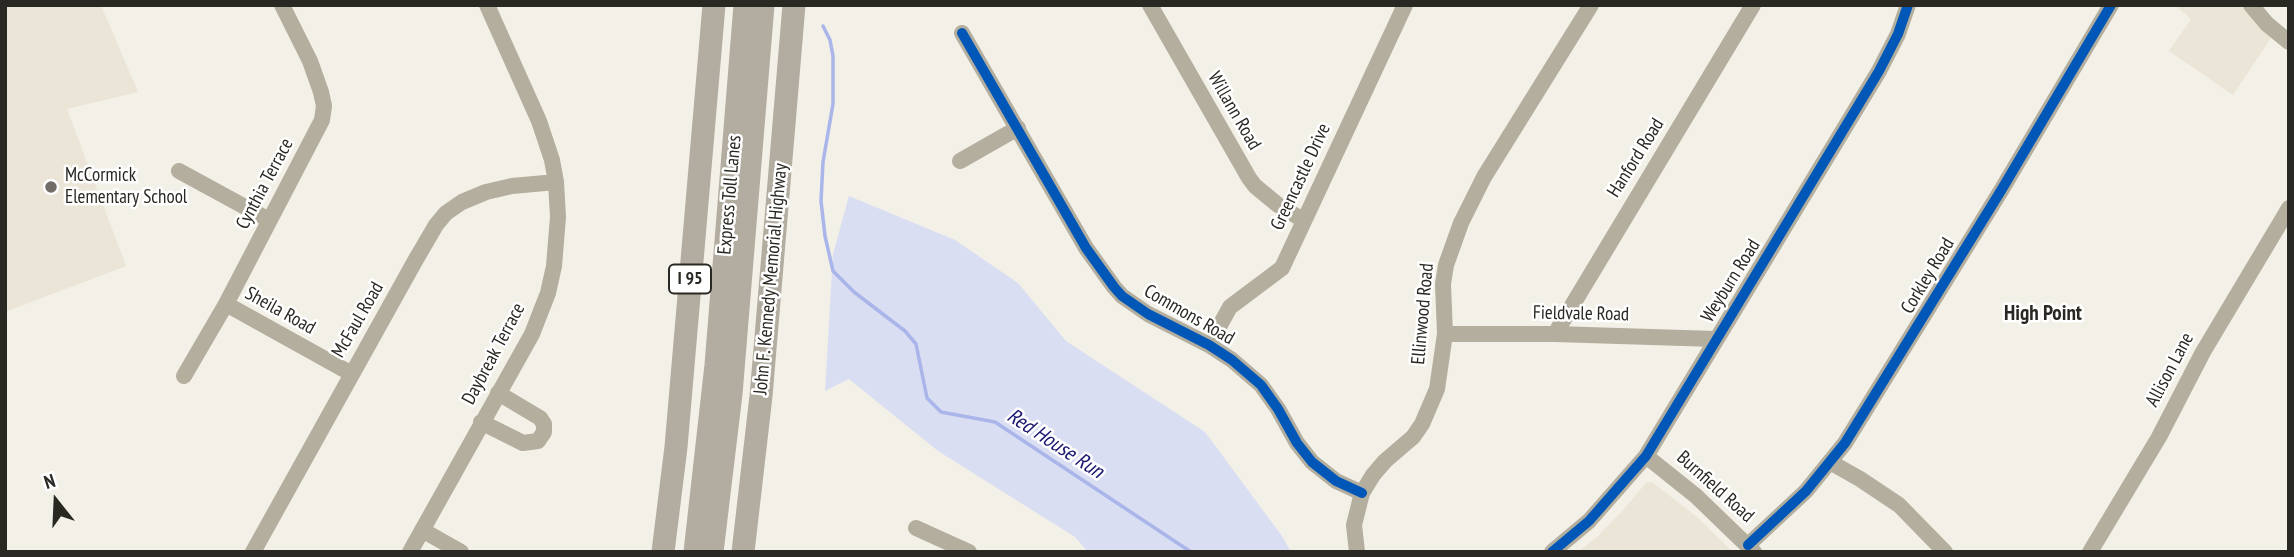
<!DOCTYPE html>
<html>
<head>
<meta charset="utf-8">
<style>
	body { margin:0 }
	#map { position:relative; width:2294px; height:557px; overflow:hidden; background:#f3f0e8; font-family:"PT Sans Narrow",sans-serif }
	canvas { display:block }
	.frame { position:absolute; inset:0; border:7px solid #2a2822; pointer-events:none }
	.north { position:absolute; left:21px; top:466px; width:70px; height:70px; -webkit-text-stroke:5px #fff; paint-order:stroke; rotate:342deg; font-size:19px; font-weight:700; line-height:28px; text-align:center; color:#2a2822 }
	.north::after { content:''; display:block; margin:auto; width:24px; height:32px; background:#2a2822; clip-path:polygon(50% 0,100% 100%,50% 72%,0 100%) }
</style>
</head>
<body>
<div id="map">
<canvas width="2294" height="557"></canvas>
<div class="frame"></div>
<div class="north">N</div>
</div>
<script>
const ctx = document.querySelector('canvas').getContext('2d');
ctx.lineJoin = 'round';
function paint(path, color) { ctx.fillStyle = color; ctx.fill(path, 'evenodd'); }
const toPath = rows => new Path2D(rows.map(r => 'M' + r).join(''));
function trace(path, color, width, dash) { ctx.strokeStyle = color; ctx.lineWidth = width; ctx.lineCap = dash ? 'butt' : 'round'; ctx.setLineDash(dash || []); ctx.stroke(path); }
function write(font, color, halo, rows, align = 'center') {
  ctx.font = font + ' "PT Sans Narrow",sans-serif'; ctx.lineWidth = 5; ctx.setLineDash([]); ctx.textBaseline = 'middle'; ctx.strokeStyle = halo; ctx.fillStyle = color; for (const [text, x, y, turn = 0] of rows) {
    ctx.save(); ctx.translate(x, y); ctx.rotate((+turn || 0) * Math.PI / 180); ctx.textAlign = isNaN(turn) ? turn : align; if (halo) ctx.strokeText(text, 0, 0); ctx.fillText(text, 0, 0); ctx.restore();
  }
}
paint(toPath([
	[5,5,101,5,138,92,67,109,126,266,5,312],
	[2175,5,2240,5,2271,38,2233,95,2169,51,2191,19],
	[1652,482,1697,517,1733,552,1578,552,1598,536,1623,510,1646,483]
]), '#eae5d6');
paint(toPath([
	[849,196,955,240,1018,283,1066,341,1205,432,1282,536,1291,552,1088,552,1075,537,938,451,849,379,825,391,833,254]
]), '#dadef2');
trace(toPath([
	[823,26,830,40,833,56,833,104,823,162,821,201,825,236,833,271,854,292,905,331,916,344,927,398,941,412,995,422,1191,552]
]), '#aab5e9', 3.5);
trace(toPath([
	[1150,5,1249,178,1255,186,1278,205,1303,220],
	[2251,5,2267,24,2289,42],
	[962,33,1086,248,1114,287,1122,296,1148,314,1209,345,1232,360,1261,385,1278,409,1297,443,1312,462,1336,481,1362,493],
	[960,161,1018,128],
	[179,171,269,220],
	[226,304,352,374],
	[1445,334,1555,334,1715,339],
	[1555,334,1753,5],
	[1209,345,1230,307,1282,268,1405,5],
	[184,376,226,304,322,120,324,106,321,92,310,61,282,5],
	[481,422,523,443,538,441,544,432,544,424,540,418,498,393],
	[1646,456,1696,496,1754,552],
	[1830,462,1860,479,1899,505,1945,552],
	[916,528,969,552],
	[422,530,461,552],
	[1748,545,1806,491,1845,443,2002,189,2111,5],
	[253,552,415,261,436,225,446,213,462,202,486,192,512,186,556,182],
	[410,552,532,334,548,293,554,266,558,217,556,182,552,160,539,121,487,5],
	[1357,552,1354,525,1362,493,1373,475,1385,461,1413,437,1422,424,1437,389,1445,334,1443,284,1446,265,1461,223,1484,177,1591,5],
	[1552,552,1589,521,1646,456,1879,71,1898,34,1908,5],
	[2090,552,2159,437,2203,352,2289,208]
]), '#b3ae9d', 16);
trace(toPath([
	[663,552,676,447,714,5],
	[695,552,716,365,745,5],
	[712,552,731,394,763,5],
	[743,552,761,396,794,5]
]), '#b2ada0', 23);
trace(toPath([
	[962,33,1086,248,1114,287,1122,296,1148,314,1209,345,1232,360,1261,385,1278,409,1297,443,1312,462,1336,481,1362,493],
	[1748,545,1806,491,1845,443,2002,189,2111,5],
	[1552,552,1589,521,1646,456,1879,71,1898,34,1908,5]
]), '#0057b8', 10);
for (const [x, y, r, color] of [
	[51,187,7,"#706e67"]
]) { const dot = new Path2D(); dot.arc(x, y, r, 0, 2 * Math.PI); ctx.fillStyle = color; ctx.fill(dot); trace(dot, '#fff', 2.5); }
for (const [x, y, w] of [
	[690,279,42]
]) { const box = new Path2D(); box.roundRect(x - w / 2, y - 14.5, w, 29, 5); ctx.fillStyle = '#fff'; ctx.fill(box); trace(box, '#2a2822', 2); }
write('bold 18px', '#2a2822', null, [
	["I 95",690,279]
]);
write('19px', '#2a2822', '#fff', [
	["Willann Road",1234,111,60],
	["Hanford Road",1636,158,-58],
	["Greencastle Drive",1301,177,-65],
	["Cynthia Terrace",265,184,-62],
	["Express Toll Lanes",730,195,-85],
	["Corkley Road",1928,276,-59],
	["John F. Kennedy Memorial Highway",771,279,-85],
	["Weyburn Road",1731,281,-58],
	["Sheila Road",280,311,29],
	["Ellinwood Road",1423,314,-85],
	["Fieldvale Road",1581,314,1],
	["Commons Road",1189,315,30],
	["McFaul Road",358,320,-60],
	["Daybreak Terrace",494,354,-62],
	["Allison Lane",2170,370,-62],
	["Burnfield Road",1715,487,42]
]);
write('19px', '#2a2822', '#fff', [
	["McCormick",65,176],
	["Elementary School",65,198]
], 'left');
write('bold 21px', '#2a2822', '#fff', [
	["High Point",2043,314]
]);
write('italic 21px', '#19176f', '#fff', [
	["Red House Run",1055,444,33]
]);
</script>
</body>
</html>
